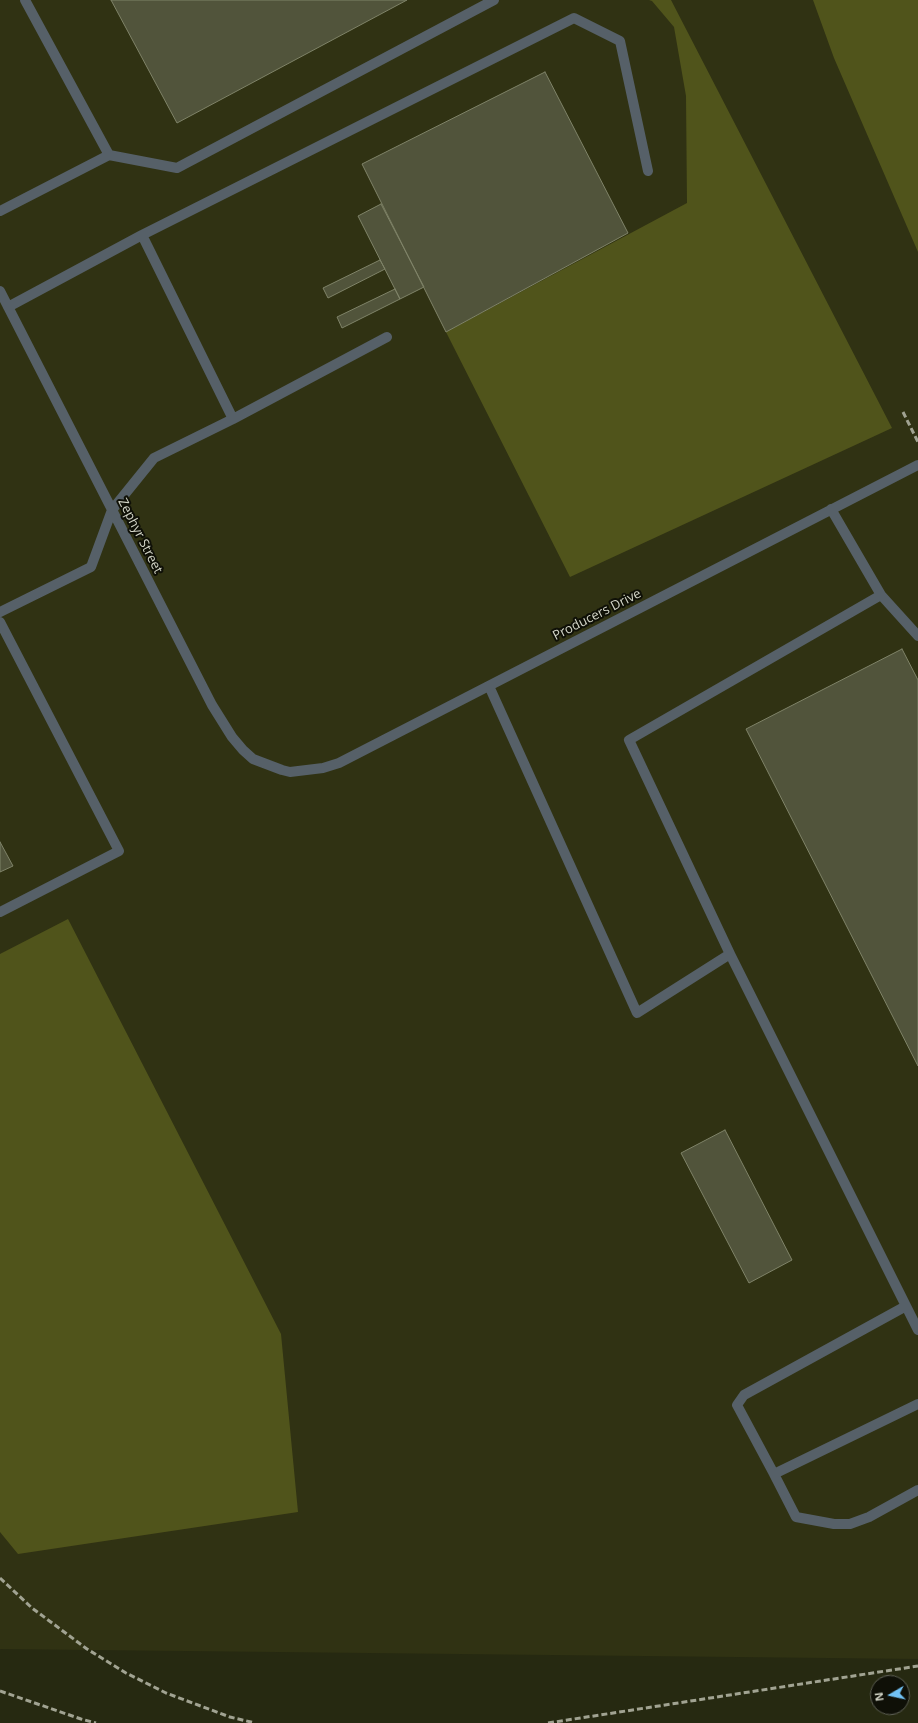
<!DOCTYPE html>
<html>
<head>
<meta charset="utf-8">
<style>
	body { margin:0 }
	#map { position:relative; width:918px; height:1723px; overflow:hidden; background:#262911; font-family:"Open Sans",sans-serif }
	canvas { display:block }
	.north { position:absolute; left:870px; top:1675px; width:40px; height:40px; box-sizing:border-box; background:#0f1007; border:1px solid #5d5f54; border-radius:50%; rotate:261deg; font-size:11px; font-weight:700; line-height:16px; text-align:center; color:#d3d5c7 }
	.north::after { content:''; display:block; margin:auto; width:14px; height:18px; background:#71c1f4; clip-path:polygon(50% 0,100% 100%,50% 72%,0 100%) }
</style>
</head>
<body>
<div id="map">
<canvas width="918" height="1723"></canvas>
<div class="north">N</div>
</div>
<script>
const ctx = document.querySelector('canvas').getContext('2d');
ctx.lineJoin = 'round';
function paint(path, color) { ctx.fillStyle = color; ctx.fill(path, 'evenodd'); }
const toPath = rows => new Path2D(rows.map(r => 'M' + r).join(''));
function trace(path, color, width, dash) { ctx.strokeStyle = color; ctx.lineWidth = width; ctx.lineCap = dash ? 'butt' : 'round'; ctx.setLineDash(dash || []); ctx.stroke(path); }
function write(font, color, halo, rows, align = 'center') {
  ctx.font = font + ' "Open Sans",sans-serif'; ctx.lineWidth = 4; ctx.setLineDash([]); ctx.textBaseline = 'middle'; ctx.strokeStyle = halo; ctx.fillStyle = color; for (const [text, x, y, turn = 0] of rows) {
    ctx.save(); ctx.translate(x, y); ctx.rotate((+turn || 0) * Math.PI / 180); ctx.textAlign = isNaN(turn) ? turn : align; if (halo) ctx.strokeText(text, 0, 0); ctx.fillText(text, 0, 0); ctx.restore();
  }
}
paint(toPath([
	[0,0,918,0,918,1659,0,1649]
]), '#303213');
paint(toPath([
	[649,0,671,0,892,428,570,577,446,332,687,203,686,96,674,27,652,1],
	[813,0,918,0,918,252,834,58],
	[68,919,281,1334,298,1512,18,1554,0,1532,0,954]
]), '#50541b');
const building = toPath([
	[111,0,407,0,177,123,111,0],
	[545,72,628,233,446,332,362,164,545,72],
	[381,204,424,287,400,299,358,216,381,204],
	[380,260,385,269,328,298,323,288,380,260],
	[395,289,400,299,342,328,337,317,395,289],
	[902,649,918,680,918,1066,746,729,902,649],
	[0,842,13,866,0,872,0,842],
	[725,1130,792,1260,749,1283,681,1153,725,1130]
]);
paint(building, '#51543b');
trace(building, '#7f8368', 1);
trace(toPath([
	[25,0,109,155],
	[0,211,109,155,177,168,494,0],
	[0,291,212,705,232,737,243,750,253,759,282,770,290,772,323,768,339,763,918,465],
	[8,307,142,235,574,18,620,41,648,171],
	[233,419,387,337],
	[831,509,881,595,918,636],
	[0,612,91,567,112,510,154,458,233,419,142,235],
	[0,622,119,851,0,912],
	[489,686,637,1013,730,954,918,1330],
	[730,954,629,740,881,595],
	[918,1404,774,1474,796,1517,834,1524,850,1524,869,1517,918,1490],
	[774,1474,737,1405,744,1395,906,1306]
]), '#566068', 10);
trace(toPath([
	[903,412,918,442],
	[0,1578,32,1608,87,1649,126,1673,166,1693,230,1717,255,1723],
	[0,1691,81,1719,96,1723],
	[548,1723,918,1666]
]), '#a1a392', 3, [6, 3]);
write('13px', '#d3d5c7', '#0f1007', [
	["Zephyr Street",140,536,63],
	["Producers Drive",597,615,-27]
]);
</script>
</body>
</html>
